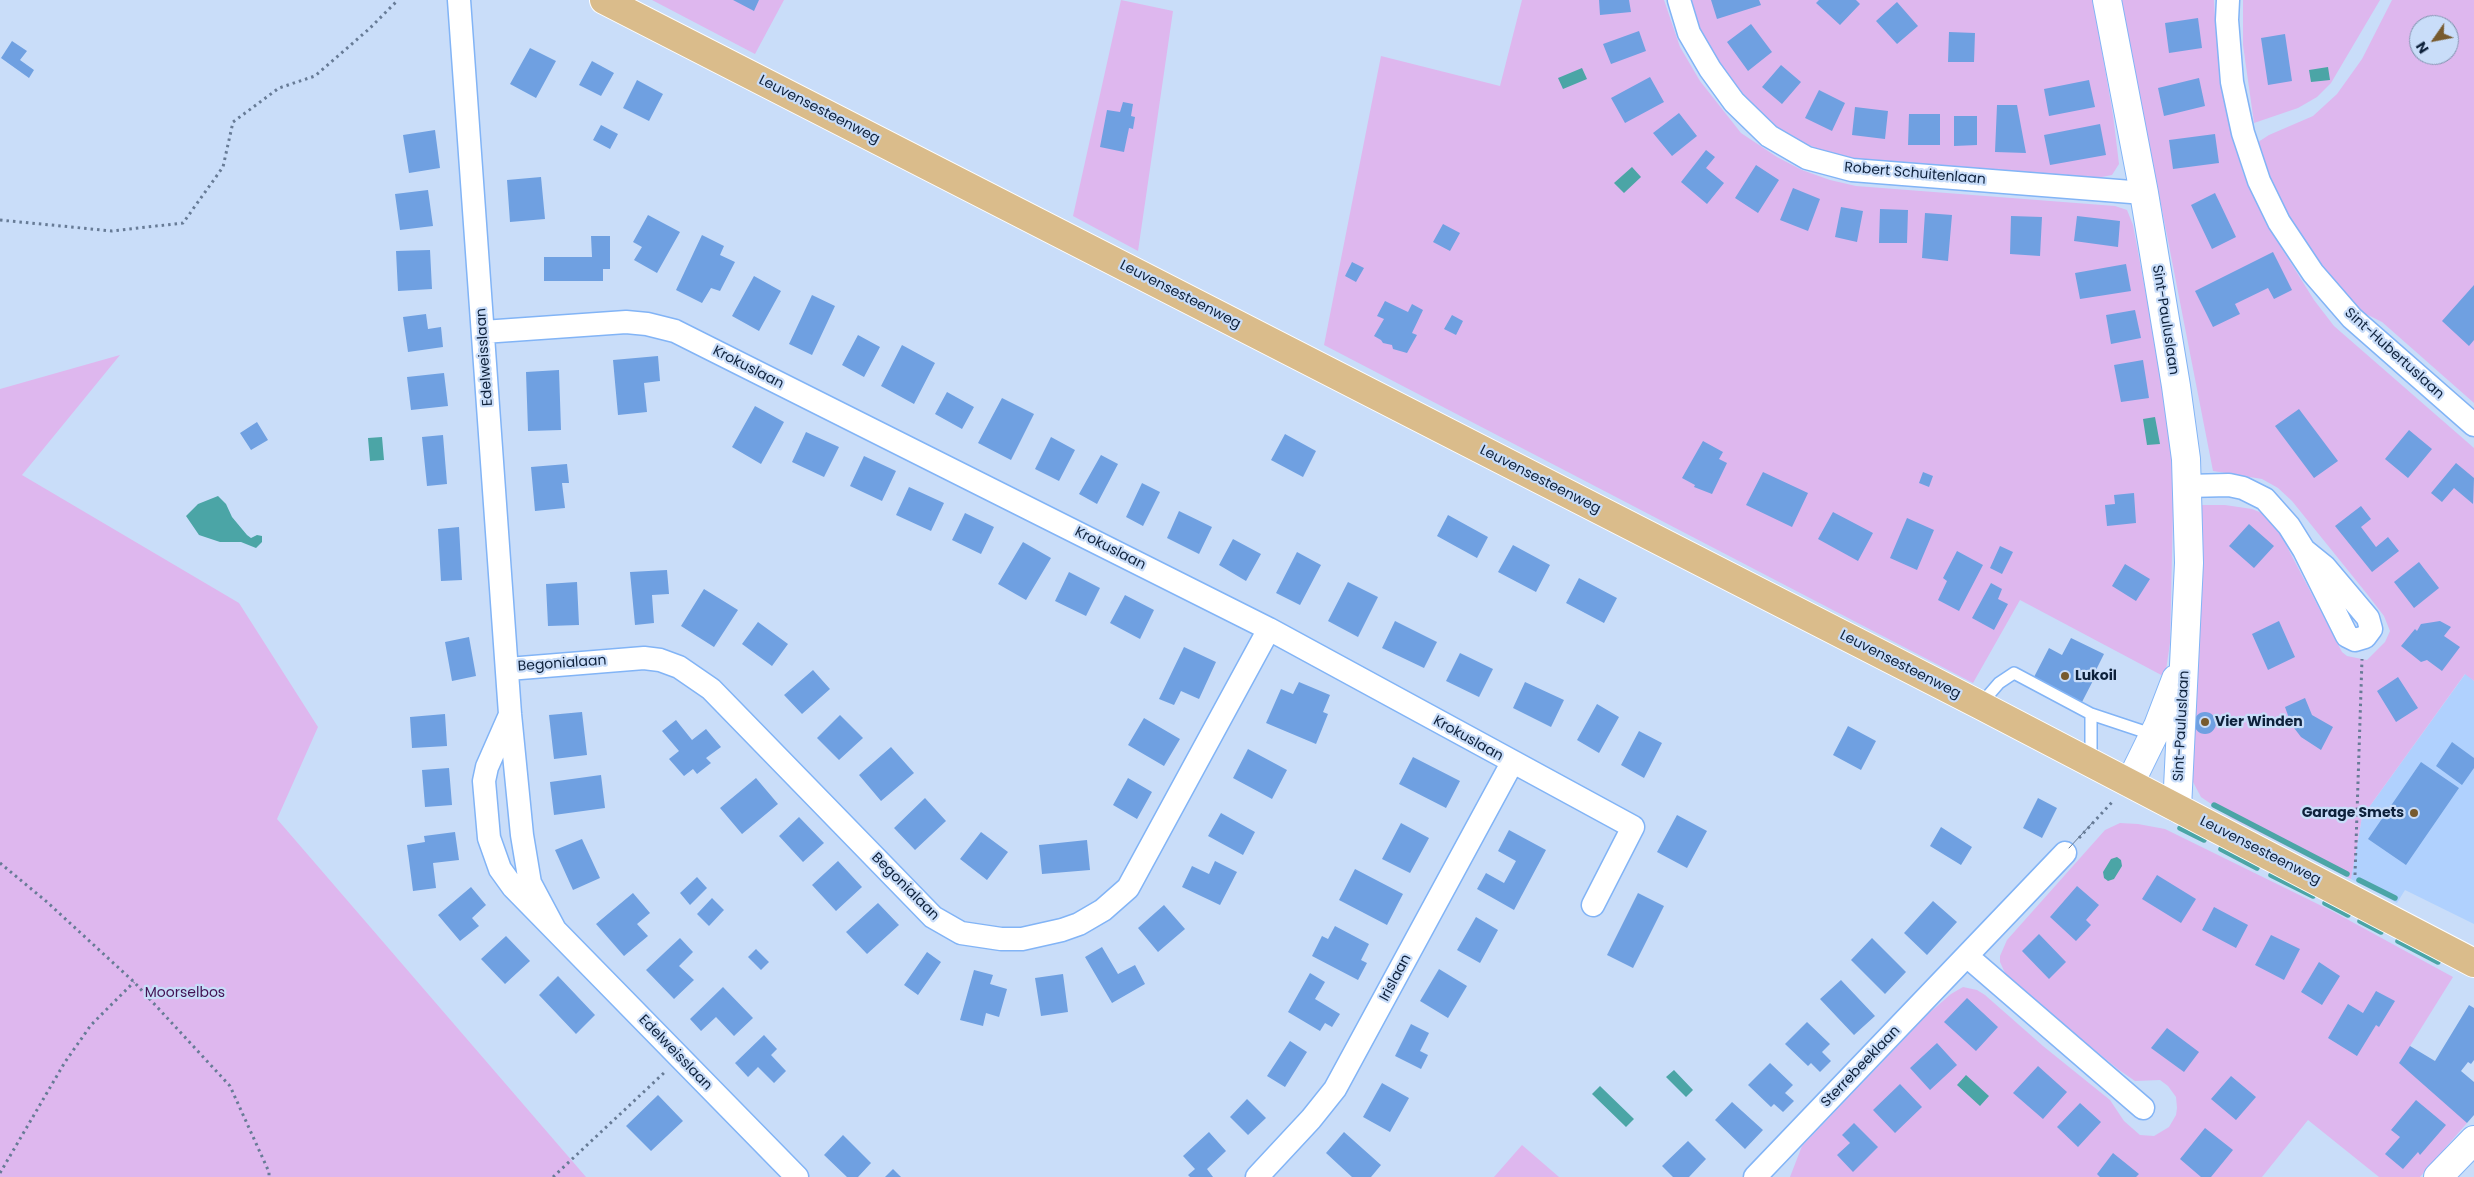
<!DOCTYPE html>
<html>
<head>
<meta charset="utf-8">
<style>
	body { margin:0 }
	#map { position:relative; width:2474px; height:1177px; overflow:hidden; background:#c9ddf9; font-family:Poppins,sans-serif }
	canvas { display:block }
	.north { position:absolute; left:2409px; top:15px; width:50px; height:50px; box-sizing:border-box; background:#c9ddf9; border:1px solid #7e92ad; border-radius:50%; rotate:237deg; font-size:14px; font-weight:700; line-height:20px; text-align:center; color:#0e213b }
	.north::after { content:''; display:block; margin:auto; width:18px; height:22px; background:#775a2e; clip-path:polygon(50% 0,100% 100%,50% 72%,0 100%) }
</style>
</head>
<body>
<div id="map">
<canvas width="2474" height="1177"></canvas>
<div class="north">N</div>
</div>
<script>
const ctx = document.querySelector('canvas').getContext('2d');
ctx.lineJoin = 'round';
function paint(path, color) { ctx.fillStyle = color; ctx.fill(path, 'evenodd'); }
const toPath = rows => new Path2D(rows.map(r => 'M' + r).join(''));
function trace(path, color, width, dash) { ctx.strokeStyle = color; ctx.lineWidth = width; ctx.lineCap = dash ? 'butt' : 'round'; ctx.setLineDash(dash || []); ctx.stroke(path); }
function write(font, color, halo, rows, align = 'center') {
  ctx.font = font + ' Poppins,sans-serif'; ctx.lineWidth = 4.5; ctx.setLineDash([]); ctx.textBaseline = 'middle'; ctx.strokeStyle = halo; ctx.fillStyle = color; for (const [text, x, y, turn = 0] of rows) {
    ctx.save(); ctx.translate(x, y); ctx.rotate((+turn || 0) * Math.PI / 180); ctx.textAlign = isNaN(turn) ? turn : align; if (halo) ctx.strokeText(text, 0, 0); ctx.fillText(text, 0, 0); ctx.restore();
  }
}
paint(toPath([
	[2466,673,2474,681,2474,924,2405,890,2397,903,2351,879,2362,817]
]), '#b0d1fe');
paint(toPath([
	[652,0,784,0,755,54],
	[1121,0,1173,11,1138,251,1073,216],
	[1522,0,1664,0,1680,47,1700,81,1741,133,1777,157,1802,170,1830,180,1856,186,2115,206,2127,210,2133,225,2166,401,2174,468,2170,643,2165,677,2020,600,1973,683,1324,345,1381,56,1500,86],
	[1689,0,2093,0,2113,115,2119,164,2112,175,2097,178,1850,159,1818,149,1790,137,1746,104,1705,49],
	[2121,0,2214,0,2216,36,2226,110,2243,173,2266,223,2314,300,2334,326,2474,448,2474,681,2465,674,2362,817,2351,879,2230,817,2201,797,2193,782,2200,505,2225,505,2252,509,2267,515,2282,537,2342,652,2347,656,2367,660,2385,642,2390,631,2384,616,2367,594,2292,501,2278,488,2262,479,2213,471],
	[2243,0,2380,0,2331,83,2317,97,2298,108,2254,123,2243,45],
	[2392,0,2474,0,2474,403,2382,322,2358,310,2327,275,2284,212,2255,144,2269,135,2313,116,2337,94,2362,59],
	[2419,25,2449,25,2449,55,2419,55],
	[120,355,22,475,239,603,318,727,277,819,586,1177,0,1177,0,389],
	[2120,823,2138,824,2165,829,2332,911,2453,977,2410,1046,2467,1123,2420,1177,2379,1177,2308,1120,2262,1177,1790,1177,1802,1146,1928,1014,1951,994,1963,987,1977,990,1985,995,2043,1046,2110,1100,2124,1121,2140,1135,2154,1136,2169,1127,2176,1115,2177,1108,2176,1097,2168,1086,2160,1080,2135,1081,2119,1070,2026,994,2005,973,2000,962,2000,956,2007,940,2105,830],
	[1522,1145,1559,1177,1494,1177]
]), '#deb7ee');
paint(toPath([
	[2328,67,2330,80,2311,82,2309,70],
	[1582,68,1587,79,1563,89,1558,78],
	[1632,167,1641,177,1624,193,1614,183],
	[2155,417,2160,444,2147,445,2143,419],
	[382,437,384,460,370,461,368,438],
	[218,496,226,504,232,517,247,535,251,538,257,535,262,536,262,542,256,548,241,542,220,542,199,535,186,516,198,504],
	[2117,857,2121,860,2122,866,2114,879,2108,881,2104,878,2103,872,2111,859],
	[1674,1070,1693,1090,1686,1097,1666,1077],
	[1966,1075,1989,1096,1980,1106,1957,1085],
	[1600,1086,1634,1119,1626,1127,1592,1094]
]), '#4ba5a6');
trace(toPath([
	[2214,805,2347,874],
	[2180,828,2204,840],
	[2221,849,2257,868],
	[2271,875,2313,896],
	[2359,880,2395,898],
	[2325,903,2348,915],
	[2360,921,2381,932],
	[2398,941,2438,962]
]), '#4ba5a6', 5.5);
paint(toPath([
	[733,0,759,0,754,11],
	[1599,0,1629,0,1631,12,1600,15],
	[1711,0,1759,0,1761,5,1717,19],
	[1819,0,1856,0,1860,4,1840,25,1816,3],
	[1897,2,1918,26,1897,44,1876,21],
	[2198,18,2202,48,2169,53,2165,23],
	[1751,24,1772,52,1748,71,1727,42],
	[1639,31,1646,51,1611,64,1603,44],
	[1949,32,1975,33,1974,62,1948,62],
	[2285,34,2292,81,2268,85,2261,38],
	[12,41,27,51,20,60,34,70,29,78,1,58],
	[530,48,556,61,536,98,510,84],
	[592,61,614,73,601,96,579,85],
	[1781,65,1801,82,1782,104,1762,87],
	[1650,77,1664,102,1625,123,1611,98],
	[2199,78,2205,106,2164,116,2158,88],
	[637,80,663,94,649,121,623,108],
	[2089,80,2095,107,2049,116,2044,89],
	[1819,90,1845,103,1832,131,1805,118],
	[1123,102,1133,104,1131,116,1135,117,1133,129,1129,128,1124,152,1100,147,1107,110,1120,112],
	[1997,105,2017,105,2026,153,1995,152],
	[1855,107,1888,111,1885,139,1852,135],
	[1679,113,1697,136,1672,156,1653,133],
	[1909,114,1940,114,1940,145,1908,145],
	[1954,116,1977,116,1977,145,1954,146],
	[2100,124,2106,155,2050,165,2044,135],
	[601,125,618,134,610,149,593,140],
	[435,130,440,168,409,173,403,135],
	[2215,134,2219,163,2173,169,2169,140],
	[1706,150,1715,157,1706,168,1724,183,1707,204,1681,182],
	[1756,165,1779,180,1758,213,1735,198],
	[541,177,545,219,510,222,507,180],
	[1793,188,1820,199,1808,231,1780,220],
	[428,190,433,226,400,230,395,194],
	[2215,193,2236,237,2212,249,2191,205],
	[1841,207,1863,211,1857,242,1835,237],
	[1880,209,1908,210,1907,243,1879,243],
	[1925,213,1952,215,1948,261,1922,258],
	[648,215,680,232,657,273,634,260,642,247,633,242],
	[2011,216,2042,217,2040,256,2010,254],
	[2077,216,2120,221,2118,247,2074,241],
	[1443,224,1460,233,1450,251,1433,242],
	[702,235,724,246,720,255,735,262,720,291,711,288,702,303,676,290],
	[591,236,610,236,610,269,603,269,603,281,544,281,544,257,592,257],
	[430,250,432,289,398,291,396,251],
	[2273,252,2292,290,2274,299,2268,288,2235,304,2240,314,2213,327,2195,291],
	[1352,262,1364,268,1356,282,1345,276],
	[2126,264,2131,291,2080,299,2075,273],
	[754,276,781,291,759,331,732,316],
	[2474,285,2474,340,2469,346,2442,321],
	[812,295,835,306,812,355,789,344],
	[1385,301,1408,312,1412,304,1423,310,1412,333,1417,335,1407,353,1393,349,1392,345,1383,343,1381,340,1374,336,1384,319,1377,316],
	[2135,310,2141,338,2111,344,2106,315],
	[426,314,428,329,441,327,443,347,408,352,403,317],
	[1452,315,1463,321,1456,335,1444,329],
	[858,335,880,347,864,377,842,365],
	[902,345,935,363,914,404,881,386],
	[658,356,660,381,644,383,647,412,618,415,613,360],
	[2143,360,2149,398,2121,402,2114,365],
	[559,370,561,430,528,431,526,372],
	[444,373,448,406,411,410,407,377],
	[947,392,974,407,962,429,935,414],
	[1002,398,1034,414,1011,460,978,443],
	[755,406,784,422,761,464,732,447],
	[2299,409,2338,461,2314,478,2275,426],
	[257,422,268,440,251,450,240,433],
	[2409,430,2432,449,2408,478,2385,459],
	[806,432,839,447,824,477,792,462],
	[1285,434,1316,451,1303,477,1271,460],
	[443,435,447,484,427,486,422,437],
	[1051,437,1075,450,1059,481,1035,469],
	[1703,441,1723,452,1719,459,1727,463,1712,494,1694,487,1695,485,1682,478],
	[1101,455,1118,464,1097,504,1079,494],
	[864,456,896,471,882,501,850,486],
	[2456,463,2474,478,2473,504,2454,488,2442,502,2431,493],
	[567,464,569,483,562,483,565,508,535,511,531,467],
	[1763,472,1808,493,1792,527,1746,505],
	[1923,472,1933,476,1929,487,1919,483],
	[1142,483,1160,492,1143,526,1126,517],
	[909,487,944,503,931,531,896,515],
	[2134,493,2136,523,2107,526,2105,505,2115,504,2114,495],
	[2361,506,2371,519,2361,527,2376,547,2388,537,2399,551,2372,572,2335,526],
	[1179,511,1212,527,1199,554,1167,538],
	[1833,512,1873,533,1858,561,1818,539],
	[965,513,994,527,981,554,952,540],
	[1448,515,1488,537,1477,558,1437,536],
	[1907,518,1934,530,1917,570,1890,558],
	[2249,524,2274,546,2254,568,2229,546],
	[459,527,462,580,441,581,438,529],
	[1233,539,1261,554,1246,581,1219,565],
	[1023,542,1051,558,1026,600,998,584],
	[1513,545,1550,565,1536,592,1498,572],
	[2000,546,2013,552,2002,574,1990,568],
	[1957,551,1983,565,1959,611,1938,600,1947,581,1943,578],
	[1297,552,1321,565,1300,605,1276,593],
	[2419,562,2439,588,2414,608,2394,582],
	[2125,564,2150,579,2136,601,2112,586],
	[667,570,669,594,652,595,654,623,635,625,630,572],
	[1069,572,1100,588,1086,616,1055,601],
	[1579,578,1617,598,1604,623,1566,603],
	[577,582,579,625,548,626,546,584],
	[1348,582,1378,597,1358,637,1328,621],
	[1991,583,2002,589,1998,599,2008,604,1994,630,1972,618],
	[704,589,738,610,714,647,681,626],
	[1125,595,1154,610,1140,639,1110,623],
	[1395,621,1437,642,1424,668,1382,648],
	[2279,621,2295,657,2268,670,2252,634],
	[2440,621,2451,627,2444,636,2460,647,2442,671,2427,660,2421,662,2401,646,2415,629,2417,631,2421,624],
	[758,622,788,644,772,666,742,644],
	[469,637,476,676,452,681,445,642],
	[2071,638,2104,654,2095,672,2097,673,2082,702,2034,677,2049,648,2062,655],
	[1184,647,1216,662,1199,699,1181,691,1174,705,1159,699],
	[1460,653,1493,669,1479,697,1446,681],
	[813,670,830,689,802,714,784,695],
	[2398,677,2418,708,2396,722,2377,691],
	[1299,682,1330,695,1323,712,1328,714,1316,744,1266,723,1281,689,1293,694],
	[1525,682,1564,700,1551,727,1513,708],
	[2305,698,2312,715,2333,727,2321,750,2301,737,2291,724,2285,707],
	[1597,704,1619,717,1599,753,1577,740],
	[582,712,587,755,554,759,549,715],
	'2194 723a11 11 0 1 1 22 0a11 11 0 1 1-22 0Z',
	[445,714,447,746,412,748,410,717],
	[840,715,863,738,839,760,817,738],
	[1144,718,1180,739,1164,766,1128,745],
	[676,720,692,740,706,729,721,747,706,758,711,763,697,774,693,769,684,776,669,759,679,751,662,731],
	[1848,726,1876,741,1861,770,1833,755],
	[1639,731,1662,743,1644,778,1621,765],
	[2452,742,2474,758,2474,768,2462,785,2436,766],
	[891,747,914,773,881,801,859,775],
	[1248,749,1287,770,1272,799,1233,778],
	[1413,757,1460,781,1446,808,1399,784],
	[2421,762,2459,788,2406,865,2368,839],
	[449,768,452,805,425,807,422,770],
	[601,775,605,808,554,815,550,782],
	[756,778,778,804,742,834,720,808],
	[1128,778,1152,792,1137,819,1113,805],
	[925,798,946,821,915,850,894,828],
	[2038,798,2057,808,2042,838,2023,828],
	[1221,813,1255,832,1243,855,1208,836],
	[1677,815,1707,831,1687,868,1657,852],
	[799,817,824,843,803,862,779,836],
	[1401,823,1429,838,1410,873,1382,859],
	[1941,827,1972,847,1961,865,1930,846],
	[1509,830,1546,850,1514,910,1477,889,1486,873,1504,883,1516,861,1498,851],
	[455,832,459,860,433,863,436,888,413,891,407,845,425,842,424,836],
	[981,832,1008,852,987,880,960,859],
	[582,839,600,878,573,890,555,850],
	[1087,840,1090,870,1042,874,1039,845],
	[838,861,862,887,836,911,812,885],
	[1215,861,1237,872,1220,905,1182,887,1192,866,1209,874],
	[1355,869,1403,894,1387,925,1339,900],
	[2157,875,2196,899,2181,923,2142,899],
	[697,877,707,888,690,905,680,893],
	[2077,886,2099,905,2086,920,2091,925,2076,941,2050,917],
	[471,887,486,905,472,918,479,926,460,941,438,915],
	[633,893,650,913,637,924,648,936,624,956,596,924],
	[1638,893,1664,906,1633,968,1607,955],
	[712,898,724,910,709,926,697,914],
	[1933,901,1957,922,1927,955,1904,933],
	[878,903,899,925,867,954,846,932],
	[1164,905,1185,929,1158,952,1138,928],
	[2214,907,2248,925,2236,948,2202,930],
	[1476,917,1498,930,1480,963,1457,950],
	[1335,926,1369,944,1361,960,1367,963,1358,980,1312,956,1322,936,1328,939],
	[2039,934,2066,962,2049,979,2022,951],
	[2271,935,2300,949,2284,980,2255,965],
	[506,936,530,961,505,984,481,959],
	[680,938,693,952,679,966,694,980,674,999,646,970],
	[1872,938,1906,972,1885,994,1851,960],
	[1102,947,1118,974,1135,965,1145,984,1112,1003,1085,957],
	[756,949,769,962,761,970,748,957],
	[927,952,941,962,918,995,904,985],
	[2319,962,2340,976,2322,1005,2301,992],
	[1439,969,1467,986,1448,1018,1420,1001],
	[974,970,993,975,990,984,1007,989,999,1017,986,1013,983,1026,960,1020],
	[1310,973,1325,982,1315,999,1340,1014,1332,1027,1325,1023,1320,1031,1288,1012],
	[1063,974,1068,1012,1041,1016,1035,978],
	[558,976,595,1015,576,1034,539,995],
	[1841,980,1875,1016,1854,1035,1820,999],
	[723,987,753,1018,734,1036,716,1017,701,1031,690,1019],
	[2376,991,2395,1001,2379,1027,2376,1025,2357,1056,2328,1038,2348,1004,2363,1013],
	[1967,998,1998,1027,1976,1051,1944,1022],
	[2469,1005,2474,1008,2474,1060,2471,1064,2468,1062,2461,1071,2474,1082,2474,1115,2467,1123,2399,1063,2410,1046,2435,1061],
	[1807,1022,1830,1044,1822,1052,1831,1061,1820,1072,1811,1063,1808,1066,1785,1044],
	[1411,1024,1429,1033,1420,1051,1428,1055,1421,1069,1395,1056],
	[2167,1028,2199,1052,2184,1072,2151,1048],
	[764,1035,777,1049,771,1055,786,1071,774,1083,758,1067,748,1077,735,1063],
	[1290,1041,1307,1052,1285,1087,1267,1076],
	[1937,1043,1957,1065,1930,1090,1910,1068],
	[1770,1063,1793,1085,1785,1093,1794,1101,1783,1112,1774,1104,1771,1107,1748,1085],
	[2038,1066,2067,1092,2043,1119,2013,1093],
	[2231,1076,2256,1097,2236,1120,2211,1099],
	[1382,1083,1409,1098,1390,1132,1363,1117],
	[1900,1084,1922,1107,1895,1133,1873,1110],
	[658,1095,683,1121,651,1151,626,1126],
	[1247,1099,1266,1118,1248,1135,1230,1117],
	[2416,1100,2446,1125,2420,1155,2418,1152,2403,1169,2385,1154,2400,1137,2391,1130],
	[1732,1102,1763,1130,1745,1149,1715,1120],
	[2080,1103,2101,1122,2078,1147,2057,1127],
	[1854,1123,1878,1147,1853,1172,1837,1155,1850,1143,1842,1135],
	[2205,1128,2233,1150,2211,1177,2201,1177,2180,1159],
	[1209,1132,1226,1151,1207,1169,1213,1177,1190,1177,1188,1175,1195,1169,1183,1156],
	[1344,1132,1381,1165,1371,1177,1352,1177,1326,1153],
	[843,1135,871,1163,858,1177,847,1177,824,1155],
	[1688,1141,1706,1159,1689,1177,1673,1177,1662,1166],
	[2113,1153,2139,1174,2136,1177,2100,1177,2097,1174],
	[893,1169,901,1177,885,1177]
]), '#6fa0e1');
const lane = toPath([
	[1980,705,1999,683,2014,673,2091,714,2091,761],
	[2091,714,2154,735]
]);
const street = toPath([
	[459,0,510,714,522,835,530,883,554,928],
	[1679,0,1689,33,1710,69,1734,102,1769,136,1807,158,1852,170,2144,193],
	[2228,0,2227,20,2232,82,2243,133,2259,181,2279,222,2313,273,2352,318,2474,425],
	[483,332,626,322,647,324,675,331,1269,629,1633,827,1593,905],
	[2187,486,2229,485,2243,488,2265,499,2289,526,2304,550,2347,636,2355,640,2365,637,2371,629,2368,618,2325,567,2304,550],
	[508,669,644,658,660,660,679,667,711,689,933,917,961,933,1001,939,1022,939,1062,930,1079,924,1103,910,1128,888,1269,629],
	[509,717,487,767,484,781,489,838,500,869,513,887,797,1177],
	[1968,957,2143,1108],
	[1257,1177,1311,1119,1335,1089,1512,763],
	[1755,1177,2065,853]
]);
const secondary = toPath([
	[2107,0,2144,193,2176,386,2186,459,2189,563,2177,808],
	[2130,783,2158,726,2176,679],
	[2438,1177,2474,1140]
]);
const primary = toPath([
	[604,0,1980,705,2474,963]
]);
trace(lane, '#82b4f6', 14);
trace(street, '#82b4f6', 25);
trace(secondary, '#82b4f6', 30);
trace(primary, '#fff', 30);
trace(toPath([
	[0,220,112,231,183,223,223,167,233,122,279,88,315,76,369,29,398,0],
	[2079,838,2114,800],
	[0,863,47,902,134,982,230,1086,269,1172,269,1177],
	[2355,875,2362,659],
	[0,1173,65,1062,91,1025,134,982],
	[553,1177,666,1071]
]), '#677b96', 3, [2.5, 4]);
trace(lane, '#fff', 11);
trace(street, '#fff', 22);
trace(secondary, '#fff', 28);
trace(primary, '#dabc8b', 28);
trace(toPath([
	[2069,848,2093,822]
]), '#647892', 1);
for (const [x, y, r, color] of [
	[2065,676,5,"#775a2e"],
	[2205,722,5,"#775a2e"],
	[2414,813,5,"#775a2e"]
]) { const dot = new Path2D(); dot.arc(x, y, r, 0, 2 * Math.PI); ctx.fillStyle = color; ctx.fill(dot); trace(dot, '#c9ddf9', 2); }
write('14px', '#0e213b', '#c9ddf9', [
	["Leuvensesteenweg",819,110,27],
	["Robert Schuitenlaan",1915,174,5],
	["Leuvensesteenweg",1180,295,27],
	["Sint-Pauluslaan",2165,320,81],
	["Sint-Hubertuslaan",2394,354,42],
	["Edelweisslaan",485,357,-94],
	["Krokuslaan",748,368,27],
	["Leuvensesteenweg",1540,480,27],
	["Krokuslaan",1110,549,27],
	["Begonialaan",562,664,-4],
	["Leuvensesteenweg",1900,665,27],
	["Sint-Pauluslaan",2182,726,-87],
	["Krokuslaan",1468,739,29],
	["Leuvensesteenweg",2260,851,27],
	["Begonialaan",905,887,45],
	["Irislaan",1396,978,-62],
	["Edelweisslaan",675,1053,46],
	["Sterrebeeklaan",1861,1067,-46]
]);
write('bold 14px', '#0e213b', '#c9ddf9', [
	["Lukoil",2075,676],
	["Vier Winden",2215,722],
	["Garage Smets",2404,813,"right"]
], 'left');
write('14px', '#421253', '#c9ddf9', [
	["Moorselbos",185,993]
]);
</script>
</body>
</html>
